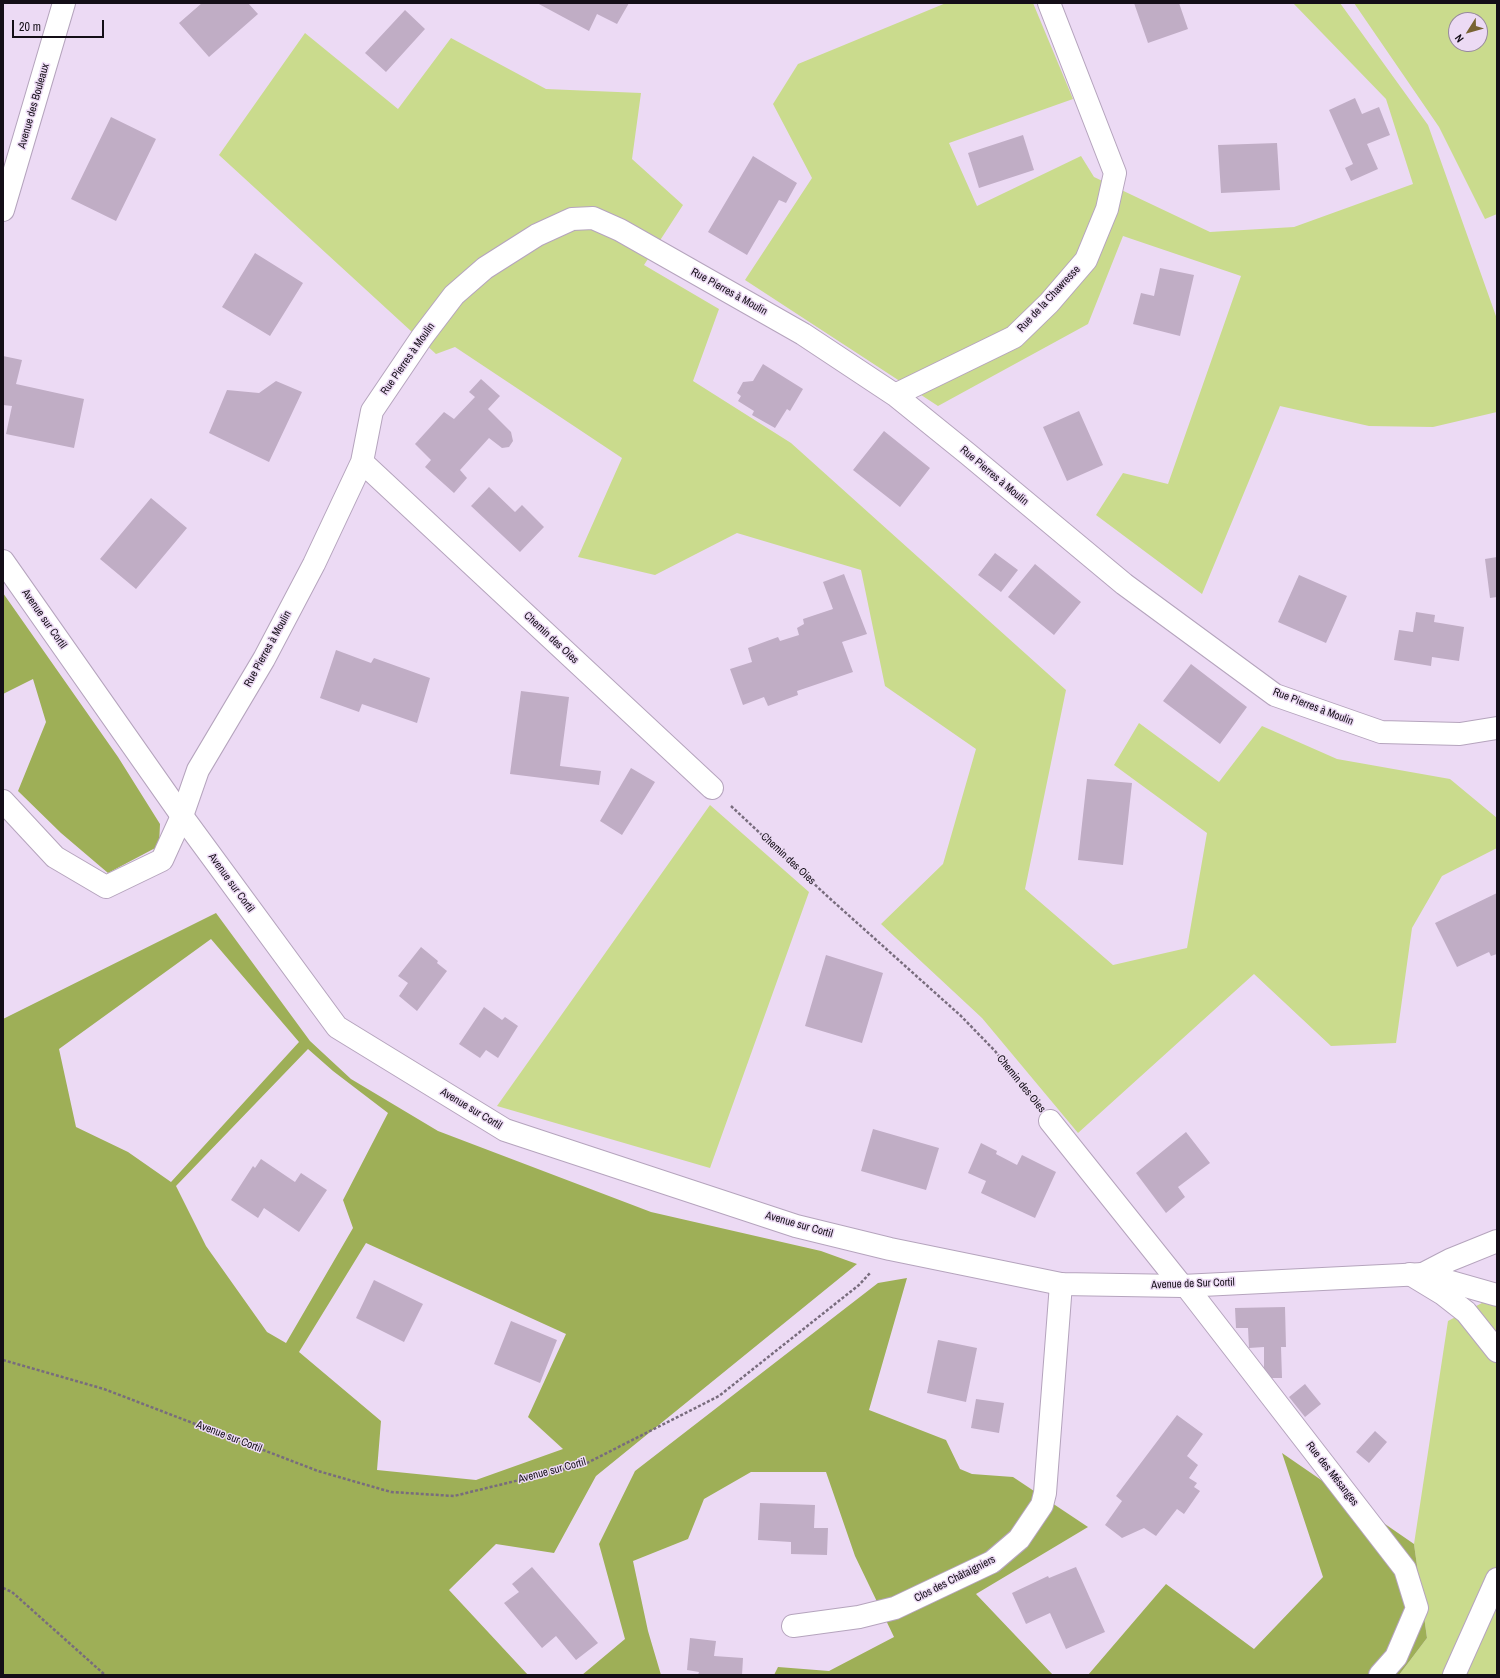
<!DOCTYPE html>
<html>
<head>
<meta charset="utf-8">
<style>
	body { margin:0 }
	#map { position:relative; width:1500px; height:1678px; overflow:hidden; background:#ecdaf4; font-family:"Archivo Narrow",sans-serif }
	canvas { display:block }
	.frame { position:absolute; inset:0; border:4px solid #140e17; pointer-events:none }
	.north { position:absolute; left:1448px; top:12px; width:40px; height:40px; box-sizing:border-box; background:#ecdaf4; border:1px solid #96889c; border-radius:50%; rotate:233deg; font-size:11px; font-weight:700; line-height:16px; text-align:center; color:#140e17 }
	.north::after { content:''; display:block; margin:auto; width:14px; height:18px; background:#786332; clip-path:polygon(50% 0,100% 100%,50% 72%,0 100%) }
	.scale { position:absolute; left:12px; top:20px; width:92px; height:18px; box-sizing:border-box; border:2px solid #140e17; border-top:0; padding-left:5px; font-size:12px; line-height:14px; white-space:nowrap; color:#140e17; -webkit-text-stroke:3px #ecdaf4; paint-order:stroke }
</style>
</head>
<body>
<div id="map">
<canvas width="1500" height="1678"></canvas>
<div class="frame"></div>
<div class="north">N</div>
<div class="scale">20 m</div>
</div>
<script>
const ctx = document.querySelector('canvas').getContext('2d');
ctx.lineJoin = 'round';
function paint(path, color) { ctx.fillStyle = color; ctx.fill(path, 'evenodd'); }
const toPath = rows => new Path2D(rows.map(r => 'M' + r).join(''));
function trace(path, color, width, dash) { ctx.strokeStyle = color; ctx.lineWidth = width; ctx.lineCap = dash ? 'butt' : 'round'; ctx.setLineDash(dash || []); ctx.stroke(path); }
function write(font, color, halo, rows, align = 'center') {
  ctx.font = font + ' "Archivo Narrow",sans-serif'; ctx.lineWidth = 3; ctx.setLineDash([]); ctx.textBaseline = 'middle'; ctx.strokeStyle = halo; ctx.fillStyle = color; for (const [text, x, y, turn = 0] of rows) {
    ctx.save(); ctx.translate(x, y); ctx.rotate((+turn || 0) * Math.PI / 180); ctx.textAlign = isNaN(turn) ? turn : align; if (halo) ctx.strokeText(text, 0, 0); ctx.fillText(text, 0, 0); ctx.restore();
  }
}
paint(toPath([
	[946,3,1033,3,1073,99,949,143,977,206,1081,156,1094,177,1210,232,1294,227,1413,184,1386,99,1293,3,1340,3,1428,125,1497,319,1497,412,1433,427,1369,426,1280,406,1202,594,1096,515,1123,473,1168,484,1241,276,1123,236,1088,324,938,406,745,280,812,178,773,104,798,64],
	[1354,3,1497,3,1497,214,1485,219,1439,127],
	[1456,20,1480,20,1480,44,1456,44],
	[305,33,398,109,451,38,546,89,641,93,632,159,683,205,644,265,719,309,693,381,791,443,1066,690,1025,889,1113,965,1187,948,1207,833,1114,765,1139,723,1219,782,1262,726,1337,759,1450,779,1497,818,1497,848,1442,876,1412,928,1396,1043,1331,1046,1254,974,1078,1133,982,1018,881,924,943,864,976,749,885,686,861,570,737,533,655,575,578,557,622,458,455,347,436,354,219,155],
	[710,805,809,892,710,1168,497,1106],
	[1497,1295,1497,1675,1399,1675,1427,1638,1414,1544,1448,1321]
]), '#cadb8d');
paint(toPath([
	[3,593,118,757,160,824,159,846,108,873,61,833,18,791,46,722,33,679,3,694],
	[216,913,310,1041,351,1079,438,1131,651,1212,821,1251,857,1264,596,1476,554,1553,496,1544,449,1590,528,1675,3,1675,3,1019],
	[211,939,299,1042,171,1182,128,1152,76,1127,59,1049],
	[308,1049,333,1071,388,1113,343,1200,353,1228,286,1343,267,1332,206,1246,176,1186],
	[366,1243,566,1334,528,1417,563,1449,476,1480,377,1470,381,1421,299,1352],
	[907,1278,869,1410,946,1440,960,1469,972,1474,1013,1477,1088,1527,976,1594,1053,1675,774,1675,778,1667,829,1671,894,1637,855,1556,826,1472,751,1472,704,1499,688,1539,633,1561,648,1631,661,1675,582,1675,625,1639,599,1544,635,1471,878,1283],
	[1282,1453,1414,1544,1427,1638,1399,1675,1088,1675,1166,1584,1254,1649,1323,1577]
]), '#9eaf57');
paint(toPath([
	[202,3,248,3,258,14,209,57,179,23],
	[537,3,629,3,617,24,597,14,589,31],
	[1134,3,1179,3,1188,29,1148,43],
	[405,10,425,29,386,72,365,53],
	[1355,98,1362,114,1379,107,1390,135,1367,144,1378,169,1351,181,1345,168,1353,164,1329,110],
	[111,117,156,139,116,221,71,199],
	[1023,135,1034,170,979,188,968,153],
	[1277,143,1280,190,1221,193,1218,145],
	[753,156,797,183,786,203,779,200,747,255,708,232],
	[255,253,303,283,270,336,222,307],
	[1160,268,1194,275,1180,336,1133,324,1141,293,1154,296],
	[3,356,22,360,16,384,84,399,74,448,6,434,12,406,3,405],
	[763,364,803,389,790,411,787,409,775,428,752,415,754,411,738,401,741,396,737,393,743,382,753,381],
	[481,379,500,396,488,409,511,432,513,441,509,447,502,448,489,438,460,470,467,478,454,493,425,467,431,460,415,444,444,412,454,419,475,397,469,392],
	[276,381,302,392,269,462,209,433,227,390,259,393],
	[1079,411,1103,465,1067,481,1043,427],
	[884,431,930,468,900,507,853,470],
	[489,487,515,512,522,505,544,527,520,552,471,506],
	[151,498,187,528,136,589,100,559],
	[995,553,1018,570,1001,592,978,575],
	[1497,557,1497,597,1490,598,1485,559],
	[1035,564,1081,602,1054,635,1008,597],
	[844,574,867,634,842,642,853,672,797,691,798,695,768,706,764,697,743,705,730,669,752,662,748,648,778,637,780,641,799,635,797,628,804,624,803,619,833,609,823,582],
	[1299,575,1347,596,1326,643,1278,622],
	[1416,612,1435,615,1434,622,1464,627,1459,661,1432,657,1431,666,1394,660,1399,630,1413,632],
	[336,650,371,663,374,658,430,678,417,723,362,704,359,712,320,698],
	[1191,664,1247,707,1220,744,1163,701],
	[521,691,569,697,560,766,601,771,599,785,510,774],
	[631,768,655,782,622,835,600,821],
	[1087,779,1132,783,1123,865,1078,860],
	[1497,893,1497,954,1491,956,1489,952,1457,967,1435,923],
	[421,947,438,961,437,963,447,971,417,1011,399,996,408,983,398,976],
	[826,955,883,973,862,1043,805,1026],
	[484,1007,502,1020,505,1017,518,1026,498,1058,486,1050,480,1058,459,1044],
	[873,1129,939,1148,926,1190,861,1171],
	[1186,1132,1210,1163,1178,1187,1185,1197,1166,1213,1136,1173],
	[981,1143,997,1151,996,1154,1017,1165,1022,1155,1056,1172,1035,1218,981,1193,986,1181,968,1173],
	[261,1159,295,1182,301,1173,327,1190,299,1232,264,1208,258,1218,231,1200,253,1166,255,1168],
	[374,1280,423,1304,404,1342,356,1318],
	[1285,1307,1286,1347,1281,1347,1282,1378,1264,1378,1264,1347,1249,1348,1248,1328,1236,1328,1235,1308],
	[511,1321,557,1340,540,1383,494,1364],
	[938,1340,977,1348,966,1402,927,1393],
	[1305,1384,1321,1404,1305,1417,1289,1397],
	[976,1399,1004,1403,999,1433,971,1428],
	[1177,1415,1203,1434,1187,1456,1198,1465,1189,1478,1197,1483,1194,1487,1200,1491,1184,1514,1177,1509,1156,1536,1144,1528,1122,1538,1105,1525,1122,1501,1116,1496],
	[1375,1431,1387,1442,1369,1463,1356,1452],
	[760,1503,815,1505,814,1528,828,1528,827,1555,791,1554,791,1542,758,1540],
	[532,1567,598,1643,576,1660,556,1636,542,1648,504,1603,519,1592,512,1584],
	[1076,1567,1105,1632,1066,1649,1050,1613,1026,1624,1012,1593,1048,1576,1049,1578],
	[690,1638,716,1641,714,1656,743,1658,742,1675,698,1675,699,1672,687,1670]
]), '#c0adc5');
const minor = toPath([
	[3,210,64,3],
	[895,395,1014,337,1049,303,1086,260,1107,209,1115,173,1049,3],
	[362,462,712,788],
	[3,801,55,857,106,887,162,860,182,816,198,770,264,659,314,564,362,462,372,411,422,337,454,295,485,268,537,235,572,219,593,218,620,230,803,334,895,395,968,454,1124,584,1275,695,1381,732,1460,734,1497,728],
	[1050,1121,1182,1286],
	[1186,1286,1405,1569,1417,1608,1396,1657,1380,1675],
	[793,1626,859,1617,895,1608,992,1562,1019,1539,1042,1505,1045,1493,1061,1284]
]);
const major = toPath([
	[3,561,182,816,337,1027,505,1130,796,1226,890,1249,1061,1284,1182,1286,1423,1274,1497,1295]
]);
const highway = toPath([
	[1410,1274,1443,1294,1466,1312,1497,1351],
	[1423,1274,1450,1260,1497,1241],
	[1454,1675,1497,1579]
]);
trace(minor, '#b5a4bd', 24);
trace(major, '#b5a4bd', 24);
trace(highway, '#b5a4bd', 24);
trace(toPath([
	[731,806,826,895,961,1016,995,1051,1034,1100],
	[3,1360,104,1389,318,1471,391,1492,454,1496,585,1464,719,1396,859,1285,870,1273],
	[3,1588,12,1592,105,1675]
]), '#786c7d', 2.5, [3, 2]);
trace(minor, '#fff', 22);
trace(major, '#fff', 22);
trace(highway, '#fff', 22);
write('11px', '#140e17', '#ecdaf4', [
	["Avenue des Bouleaux",34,106,-74],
	["Rue Pierres à Moulin",729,292,29],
	["Rue de la Chawresse",1049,299,-47],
	["Rue Pierres à Moulin",408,359,-55],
	["Rue Pierres à Moulin",994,476,40],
	["Avenue sur Cortil",44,619,55],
	["Chemin des Oies",551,638,43],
	["Rue Pierres à Moulin",268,649,-61],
	["Rue Pierres à Moulin",1313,707,21],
	["Chemin des Oies",788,859,43],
	["Avenue sur Cortil",231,883,54],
	["Chemin des Oies",1021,1084,51],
	["Avenue sur Cortil",471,1109,31],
	["Avenue sur Cortil",799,1225,16],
	["Avenue de Sur Cortil",1193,1284,-2],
	["Avenue sur Cortil",229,1437,21],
	["Avenue sur Cortil",552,1471,-15],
	["Rue des Mésanges",1332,1474,52],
	["Clos des Châtaigniers",955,1579,-27]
]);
</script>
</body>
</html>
